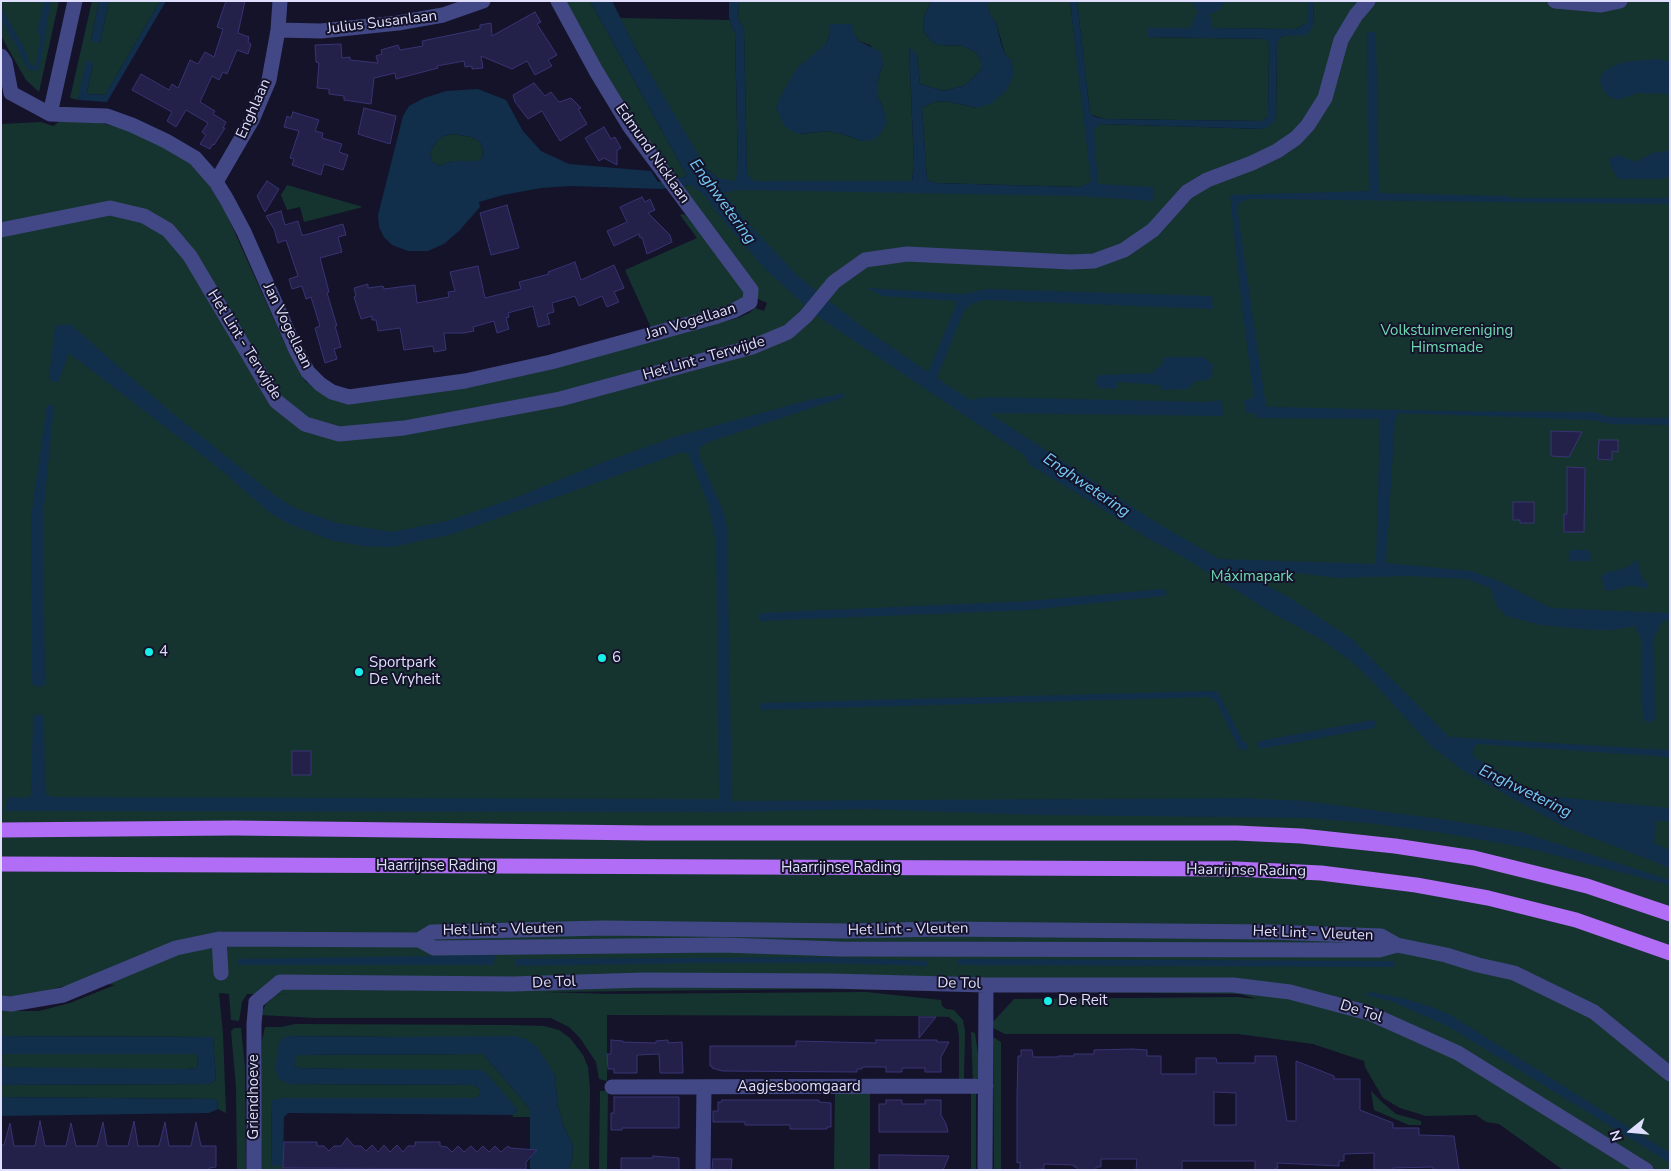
<!DOCTYPE html>
<html>
<head>
<meta charset="utf-8">
<style>
	body { margin:0 }
	#map { position:relative; width:1671px; height:1171px; overflow:hidden; background:#14132a; font-family:"Nunito Sans",sans-serif }
	canvas { display:block }
	.frame { position:absolute; inset:0; border:2px solid #dfdffd; pointer-events:none }
	.north { position:absolute; left:1606px; top:1106px; width:50px; height:50px; -webkit-text-stroke:4px #14132a; paint-order:stroke; rotate:253deg; font-size:14px; font-weight:700; line-height:20px; text-align:center; color:#dfdffd }
	.north::after { content:''; display:block; margin:auto; width:18px; height:22px; background:#dfdffd; clip-path:polygon(50% 0,100% 100%,50% 72%,0 100%) }
</style>
</head>
<body>
<div id="map">
<canvas width="1671" height="1171"></canvas>
<div class="frame"></div>
<div class="north">N</div>
</div>
<script>
const ctx = document.querySelector('canvas').getContext('2d');
ctx.lineJoin = 'round';
function paint(path, color) { ctx.fillStyle = color; ctx.fill(path, 'evenodd'); }
const toPath = rows => new Path2D(rows.map(r => 'M' + r).join(''));
function trace(path, color, width, dash) { ctx.strokeStyle = color; ctx.lineWidth = width; ctx.lineCap = dash ? 'butt' : 'round'; ctx.setLineDash(dash || []); ctx.stroke(path); }
function write(font, color, halo, rows, align = 'center') {
  ctx.font = font + ' "Nunito Sans",sans-serif'; ctx.lineWidth = 4; ctx.setLineDash([]); ctx.textBaseline = 'middle'; ctx.strokeStyle = halo; ctx.fillStyle = color; for (const [text, x, y, turn = 0] of rows) {
    ctx.save(); ctx.translate(x, y); ctx.rotate((+turn || 0) * Math.PI / 180); ctx.textAlign = isNaN(turn) ? turn : align; if (halo) ctx.strokeText(text, 0, 0); ctx.fillText(text, 0, 0); ctx.restore();
  }
}
paint(toPath([
	[1,1,59,1,39,92,26,80,1,36],
	[92,1,99,1,91,40,100,43,109,1,160,1,105,95,89,94,87,92,93,64,78,97,79,100,70,98],
	[563,1,590,1,687,176,672,180,632,124],
	[739,1,932,1,926,11,923,22,924,32,931,41,939,45,963,46,977,53,981,62,981,70,965,85,944,91,920,84,917,55,909,48,914,164,912,181,902,181,917,189,1094,188,1090,129,1100,124,1265,129,1276,119,1277,42,1282,36,1313,25,1314,1,1670,1,1670,1170,1563,1170,1499,1124,1486,1122,1476,1115,1426,1116,1400,1108,1383,1098,1365,1067,1364,1061,1313,1044,1238,1034,1005,1034,993,1028,991,1024,1014,999,1238,997,1257,999,1240,994,820,989,546,992,609,994,866,992,941,1000,942,1006,946,1009,954,1010,963,1020,965,1031,964,1079,959,1080,959,1037,957,1024,949,1017,916,1016,607,1015,607,1081,599,1079,596,1062,580,1038,569,1027,551,1018,317,1018,260,1015,266,1004,276,995,292,995,247,994,242,1002,239,1021,231,1020,229,994,219,993,223,1034,226,1113,218,1109,217,1099,1,1097,1,1085,210,1084,216,1080,213,1037,1,1036,1,1011,39,1011,70,1003,115,985,84,981,26,996,1,996,1,124,41,122,53,126,60,121,100,123,134,131,189,162,208,183,226,213,285,344,306,382,331,397,350,403,668,336,738,318,749,313,755,308,764,311,767,303,758,299,676,187,691,185,718,178,707,169,678,122,638,53,620,18,730,20,732,28,735,32,738,171,736,180,747,174,744,28,738,18],
	[830,32,854,34,859,41,870,45,883,64,877,83,877,95,884,110,862,141,842,134,828,131,799,134,776,108,787,85,826,44],
	[988,1,1070,1,1092,182,1080,187,936,183,927,180,922,108,934,102,945,101,977,108,1011,60,1005,54,996,22,990,15,988,7],
	[1077,1,1307,1,1307,23,1296,29,1147,28,1147,37,1266,39,1269,44,1268,116,1262,121,1104,119,1090,114],
	[453,134,471,137,480,142,483,150,482,159,476,161,452,161,440,166,432,162,430,153,436,142,443,136],
	[287,185,294,187,363,207,304,222,300,207,287,210,281,195],
	[683,214,686,216,745,288,744,301,652,330,625,270,697,238,680,215],
	[295,1024,510,1025,544,1026,559,1030,570,1038,583,1055,588,1067,590,1088,589,1170,568,1170,572,1160,573,1145,564,1127,558,1107,555,1075,546,1062,395,1037,294,1036,286,1036,289,1084,475,1085,479,1089,479,1095,476,1098,272,1100,271,1166,283,1166,283,1170,260,1170,260,1109,262,1040,265,1027,281,1027],
	[234,1028,241,1028,245,1067,246,1170,237,1170,236,1087,231,1031],
	[971,1032,975,1033,980,1069,979,1076,973,1083],
	[993,1037,1001,1042,1001,1170,994,1170],
	[1,1054,197,1054,198,1059,197,1068,187,1069,1,1071],
	[483,1054,530,1109,530,1117,512,1117,517,1110,485,1072,300,1068,294,1066,296,1055],
	[600,1091,608,1091,607,1170,599,1170],
	[1371,1091,1383,1103,1396,1114,1421,1121,1421,1125,1409,1125,1374,1110],
	[870,1092,870,1170,834,1170,835,1093],
	[971,1092,976,1093,976,1170,971,1170]
]), '#16342f');
paint(toPath([
	[44,1,51,1,45,36,37,34],
	[99,1,109,1,100,43,93,42,91,40],
	[160,1,166,1,107,102,79,100,78,97,86,62,90,61,93,64,87,92,89,94,105,95],
	[590,1,612,1,638,53,707,169,718,178,735,181,738,171,735,32,732,28,729,17,729,1,739,1,738,18,744,28,747,174,754,181,912,181,914,164,909,47,917,55,920,84,944,91,965,85,981,70,981,62,977,53,963,46,939,45,931,41,924,32,923,22,926,11,932,1,988,1,988,7,990,14,996,22,1001,43,1005,54,1011,60,1014,71,1012,79,1006,91,992,103,977,108,945,101,934,102,922,108,927,180,936,183,1080,187,1091,182,1070,1,1077,1,1090,113,1093,116,1104,119,1262,121,1268,116,1269,44,1266,39,1147,37,1147,28,1190,28,1198,11,1191,1,1226,1,1218,11,1210,14,1212,28,1296,29,1307,23,1307,1,1314,1,1313,25,1307,35,1282,36,1277,42,1276,120,1265,129,1100,124,1094,130,1098,184,1154,187,1153,201,1079,196,739,190,724,193,746,221,798,276,864,328,928,372,956,305,956,301,882,296,867,288,964,294,987,289,1212,296,1213,309,984,300,971,304,964,311,937,378,970,400,986,397,1206,402,1222,400,1223,416,989,413,1154,521,1219,559,1376,564,1380,419,1257,418,1254,413,1246,413,1244,400,1254,398,1242,308,1230,195,1369,191,1367,32,1376,32,1379,193,1507,196,1509,198,1670,198,1670,204,1248,199,1241,202,1237,207,1266,406,1274,407,1447,411,1593,412,1609,417,1670,418,1670,425,1610,424,1592,420,1399,413,1395,421,1386,563,1471,571,1501,582,1551,608,1670,613,1670,619,1662,622,1654,638,1655,718,1652,722,1645,721,1643,718,1641,690,1642,641,1635,626,1614,630,1593,630,1540,625,1506,616,1496,605,1491,588,1467,579,1406,576,1337,578,1290,572,1258,580,1293,600,1352,639,1449,737,1670,750,1670,757,1476,744,1472,753,1476,758,1522,786,1548,796,1670,808,1670,821,1656,821,1654,843,1670,850,1670,868,1563,826,1465,772,1431,746,1372,681,1351,661,1319,638,1275,615,1185,558,1149,539,1093,503,1030,465,1024,455,817,316,764,268,727,225,703,194,691,185,661,189,571,186,541,188,503,195,479,202,480,207,459,231,444,244,428,251,408,251,392,245,384,237,379,227,378,215,403,116,409,106,424,98,446,91,478,89,506,100,523,131,541,151,569,164,651,171,658,182,672,180,687,176],
	[453,134,471,137,480,142,483,150,482,159,476,161,452,161,440,166,432,162,430,153,436,142,443,136],
	[1,7,28,55,23,58,1,19],
	[829,24,852,24,854,34,859,41,881,52,883,64,877,83,877,95,884,110,887,122,882,131,874,140,862,141,842,134,828,131,799,134,785,127,776,108,781,95,797,68,826,44,830,32],
	[1657,59,1670,62,1670,94,1638,93,1617,100,1611,98,1603,90,1600,81,1602,74,1609,68,1624,62],
	[1665,151,1670,151,1670,176,1662,179,1619,179,1612,169,1609,159,1618,155,1636,162,1653,153],
	[70,324,171,412,277,497,293,507,337,523,391,532,447,521,512,499,601,463,674,437,805,401,844,393,845,397,709,442,700,447,700,457,724,513,727,528,732,801,1244,798,1304,801,1440,819,1521,832,1670,880,1670,885,1527,848,1443,833,1367,823,1308,818,1036,815,868,809,732,812,5,811,8,797,27,798,31,795,33,716,38,714,44,716,45,790,47,795,53,797,719,799,716,543,709,506,688,453,680,453,453,534,392,547,362,546,331,540,289,524,270,513,220,469,69,353,58,383,49,379,55,326],
	[1165,357,1204,357,1213,365,1212,377,1207,380,1196,381,1188,389,1162,390,1159,385,1118,382,1116,389,1099,388,1095,381,1099,375,1152,373,1161,365],
	[47,404,54,406,43,516,45,683,43,686,38,687,32,684,31,517],
	[1569,550,1590,550,1591,561,1569,561],
	[1637,559,1642,578,1649,585,1645,589,1639,586,1628,586,1615,590,1607,591,1605,589,1601,577,1607,572,1622,569,1631,565],
	[1164,589,1167,593,1164,596,1029,610,761,621,758,617,760,613,1028,601],
	[1211,691,1218,692,1243,741,1248,744,1248,748,1245,750,1239,749,1217,703,1209,697,762,710,760,707,761,703],
	[1373,720,1376,724,1374,728,1260,749,1257,746,1259,741],
	[495,955,494,965,238,965,237,959],
	[825,957,927,961,927,966,823,963,699,963,515,966,515,959],
	[958,959,1394,961,1395,964,1393,967,1360,967,957,965],
	[1370,992,1405,999,1435,1008,1452,1016,1670,1153,1670,1163,1449,1027,1391,1001,1365,995],
	[1,1036,213,1037,216,1080,210,1084,1,1085,1,1067,187,1069,197,1068,198,1059,196,1054,1,1054],
	[286,1036,395,1037,514,1036,526,1039,537,1047,555,1075,558,1107,564,1127,573,1145,572,1160,568,1170,530,1170,530,1158,535,1152,530,1149,530,1109,483,1054,297,1055,294,1066,300,1068,480,1070,485,1072,511,1101,517,1110,514,1115,288,1113,284,1117,283,1166,271,1166,272,1100,284,1098,476,1098,479,1095,479,1089,475,1085,289,1084,279,1079,275,1069,279,1042],
	[1,1097,217,1099,218,1109,209,1113,1,1116]
]), '#112e4a');
trace(toPath([
	[22,53,30,68,37,68,44,32]
]), '#112e4a', 4.5);
const building = toPath([
	[226,1,245,1,238,33,249,37,248,42,251,44,248,54,237,50,227,74,223,72,219,80,212,76,200,102,215,111,213,114,226,122,223,128,225,128,214,145,213,144,210,149,200,144,206,135,202,132,208,123,186,110,176,127,167,121,172,112,132,90,141,74,169,90,172,84,178,88,190,60,198,64,205,52,214,57,223,29,217,27,226,1],
	[535,12,541,22,537,24,557,55,548,60,552,66,535,75,527,61,512,69,481,56,483,68,472,69,472,66,465,67,464,61,437,66,438,68,396,79,395,73,374,78,371,104,344,100,344,96,329,94,329,89,317,88,319,63,316,62,315,45,341,44,342,58,350,57,350,60,378,63,376,56,382,54,381,50,398,45,400,50,423,46,422,41,480,29,480,25,491,23,492,36,535,12],
	[534,83,545,96,551,92,559,102,571,98,581,108,578,109,587,124,560,141,542,111,528,119,515,102,513,95,534,83],
	[364,108,396,116,390,144,358,134,364,108],
	[293,112,319,120,315,131,323,133,322,138,342,144,339,152,348,155,343,170,324,164,321,175,292,165,294,159,290,158,299,131,284,127,287,116,291,118,293,112],
	[604,127,611,139,615,137,621,148,617,150,617,165,604,158,599,161,585,138,604,127],
	[267,181,279,189,265,212,257,196,267,181],
	[642,197,645,202,650,199,655,210,648,213,670,235,672,242,647,254,642,237,640,238,639,234,614,246,607,231,627,222,620,207,642,197],
	[507,205,519,248,491,255,480,213,507,205],
	[281,211,285,225,298,221,302,235,305,235,343,224,346,235,338,237,342,252,320,258,329,292,327,293,337,326,335,326,341,347,334,349,337,359,325,363,315,328,320,326,311,297,306,299,302,286,292,289,289,279,298,276,286,240,278,243,274,229,266,216,281,211],
	[575,262,581,280,614,265,624,288,614,292,619,302,607,307,602,296,579,306,575,296,552,303,554,312,547,314,550,324,538,327,533,306,508,313,509,317,506,318,509,329,497,333,494,321,473,327,474,331,464,333,444,333,446,350,434,352,433,346,404,350,400,328,378,331,376,320,372,320,372,316,361,319,354,297,356,296,354,288,368,284,368,288,383,286,384,289,415,285,417,303,449,297,448,292,455,291,450,272,478,266,485,298,521,289,519,282,549,274,548,272,575,262],
	[1551,431,1582,432,1569,457,1551,456,1551,431],
	[1599,440,1618,440,1618,452,1612,451,1612,460,1598,459,1599,440],
	[1567,467,1585,468,1584,532,1564,532,1564,514,1567,514,1567,467],
	[1513,502,1534,502,1534,523,1520,523,1520,520,1513,520,1513,502],
	[292,751,311,751,311,775,292,775,292,751],
	[919,1017,936,1017,919,1038,919,1017],
	[611,1040,623,1041,623,1042,656,1043,656,1041,668,1040,668,1043,682,1042,683,1073,660,1073,659,1054,637,1055,637,1073,614,1073,614,1069,608,1069,607,1054,611,1054,611,1040],
	[876,1040,937,1040,937,1042,949,1042,941,1057,941,1072,925,1072,925,1068,902,1068,902,1072,886,1072,886,1067,862,1067,862,1069,857,1069,857,1072,722,1071,712,1068,712,1066,710,1066,710,1046,796,1046,796,1041,876,1043,876,1040],
	[1133,1049,1147,1050,1147,1056,1161,1056,1161,1074,1196,1074,1196,1058,1216,1058,1217,1063,1255,1063,1255,1056,1276,1056,1287,1121,1296,1121,1296,1061,1334,1076,1334,1079,1360,1079,1360,1110,1393,1123,1393,1128,1419,1128,1419,1135,1454,1136,1459,1170,1433,1170,1433,1167,1393,1168,1393,1170,1374,1170,1374,1153,1344,1154,1344,1161,1339,1161,1339,1166,1277,1163,1278,1168,1276,1168,1276,1170,1255,1170,1255,1161,1182,1161,1182,1170,1136,1170,1137,1159,1101,1159,1101,1167,1096,1167,1096,1170,1077,1170,1077,1167,1074,1167,1074,1165,1044,1164,1044,1169,1020,1170,1020,1162,1017,1163,1017,1096,1018,1056,1021,1056,1021,1050,1032,1050,1033,1057,1058,1057,1058,1056,1074,1056,1074,1054,1094,1054,1094,1050,1133,1049],
	[1214,1092,1236,1093,1236,1125,1214,1125,1214,1092],
	[614,1097,679,1097,679,1128,622,1128,622,1130,611,1130,611,1113,614,1113,614,1097],
	[722,1100,819,1100,819,1102,831,1103,831,1127,827,1127,827,1129,790,1129,790,1125,745,1125,745,1122,713,1122,713,1111,718,1111,718,1102,722,1102,722,1100],
	[886,1100,902,1100,902,1104,925,1104,925,1100,941,1100,941,1115,946,1124,948,1132,879,1132,879,1104,886,1104,886,1100],
	[40,1121,45,1146,66,1146,71,1123,76,1146,97,1146,103,1122,107,1146,128,1146,134,1121,138,1146,159,1146,165,1122,169,1146,191,1146,196,1122,201,1146,216,1146,216,1167,209,1168,209,1170,1,1170,1,1145,4,1145,10,1123,14,1146,35,1146,40,1121],
	[347,1138,354,1146,361,1146,366,1151,372,1145,378,1152,384,1145,390,1152,397,1145,403,1152,408,1146,415,1146,415,1142,440,1142,440,1146,447,1147,452,1152,458,1146,464,1152,471,1146,477,1152,483,1146,489,1152,495,1146,501,1152,508,1146,510,1148,537,1150,526,1162,526,1169,283,1168,284,1142,317,1142,317,1146,324,1146,329,1151,334,1146,341,1146,347,1138],
	[879,1155,898,1155,949,1156,943,1170,879,1170,879,1155],
	[653,1156,679,1158,679,1170,621,1170,621,1158,653,1158,653,1156],
	[713,1159,732,1159,731,1170,712,1170,713,1159]
]);
paint(building, '#23204a');
trace(building, '#383474', 1);
trace(toPath([
	[1555,1,1601,5,1620,1],
	[278,30,321,31,398,23,443,15,483,1],
	[1,56,5,62,11,93],
	[11,93,50,114,107,116,132,125,166,141,195,158,216,182,227,200,244,232,296,350,308,372,320,384,332,392,349,397,465,381,551,362,718,316,733,311,750,302,751,290,630,127,596,71,558,1],
	[50,114,75,1],
	[216,182,252,120,269,80,278,30,280,1],
	[1,230,110,208,144,216,168,230,190,256,276,401,305,424,339,434,404,428,560,399,752,347,788,332,806,316,834,282,865,260,907,254,1071,262,1094,261,1124,250,1153,230,1187,192,1207,180,1252,163,1277,151,1296,138,1308,125,1325,98,1341,40,1356,15,1368,1],
	[219,939,221,973],
	[419,940,432,932,604,928,847,931,943,929,1271,932,1381,936,1397,945,1446,955,1478,965,1514,973,1594,1012,1670,1074],
	[1,1003,11,1004,63,995,176,948,219,939,419,940,434,948,722,945,839,949,1379,950,1397,945],
	[612,1087,986,1086],
	[254,1170,254,1024,256,1002,280,982,512,984,645,980,830,981,986,985,1233,985,1290,992,1369,1013,1458,1053,1646,1170],
	[703,1170,704,1087],
	[985,1170,986,985]
]), '#424886', 15);
trace(toPath([
	[1,830,234,828,647,833,1237,833,1301,836,1395,846,1474,858,1587,886,1670,914],
	[1,864,1236,869,1321,873,1416,885,1488,898,1576,920,1670,953]
]), '#b16df5', 15);
for (const [x, y, r, color] of [
	[149,652,5,"#18efe8"],
	[602,658,5,"#18efe8"],
	[359,672,5,"#18efe8"],
	[1048,1001,5,"#18efe8"]
]) { const dot = new Path2D(); dot.arc(x, y, r, 0, 2 * Math.PI); ctx.fillStyle = color; ctx.fill(dot); trace(dot, '#14132a', 2); }
write('15px', '#dfdffd', '#14132a', [
	["Julius Susanlaan",382,23,-7],
	["Enghlaan",254,109,-66],
	["Edmund Nicklaan",652,154,55],
	["Jan Vogellaan",691,322,-17],
	["Jan Vogellaan",287,326,64],
	["Het Lint - Terwijde",244,345,58],
	["Het Lint - Terwijde",704,359,-16],
	["Haarrijnse Rading",436,866],
	["Haarrijnse Rading",841,868],
	["Haarrijnse Rading",1246,871,1],
	["Het Lint - Vleuten",503,930,-1],
	["Het Lint - Vleuten",908,930,-1],
	["Het Lint - Vleuten",1313,934,2],
	["De Tol",554,983,-2],
	["De Tol",959,984,1],
	["De Tol",1361,1012,18],
	["Aagjesboomgaard",799,1087],
	["Griendhoeve",254,1097,-90]
]);
write('15px', '#6ed9b0', '#14132a', [
	["Volkstuinvereniging",1447,331],
	["Himsmade",1447,348],
	["Máximapark",1252,577]
]);
write('15px', '#dfdffd', '#14132a', [
	["4",159,652],
	["6",612,658],
	["Sportpark",369,663],
	["De Vryheit",369,680],
	["De Reit",1058,1001]
], 'left');
write('italic 16px', '#74caf5', '#14132a', [
	["Enghwetering",722,202,54],
	["Enghwetering",1086,486,34],
	["Enghwetering",1525,792,26]
]);
</script>
</body>
</html>
